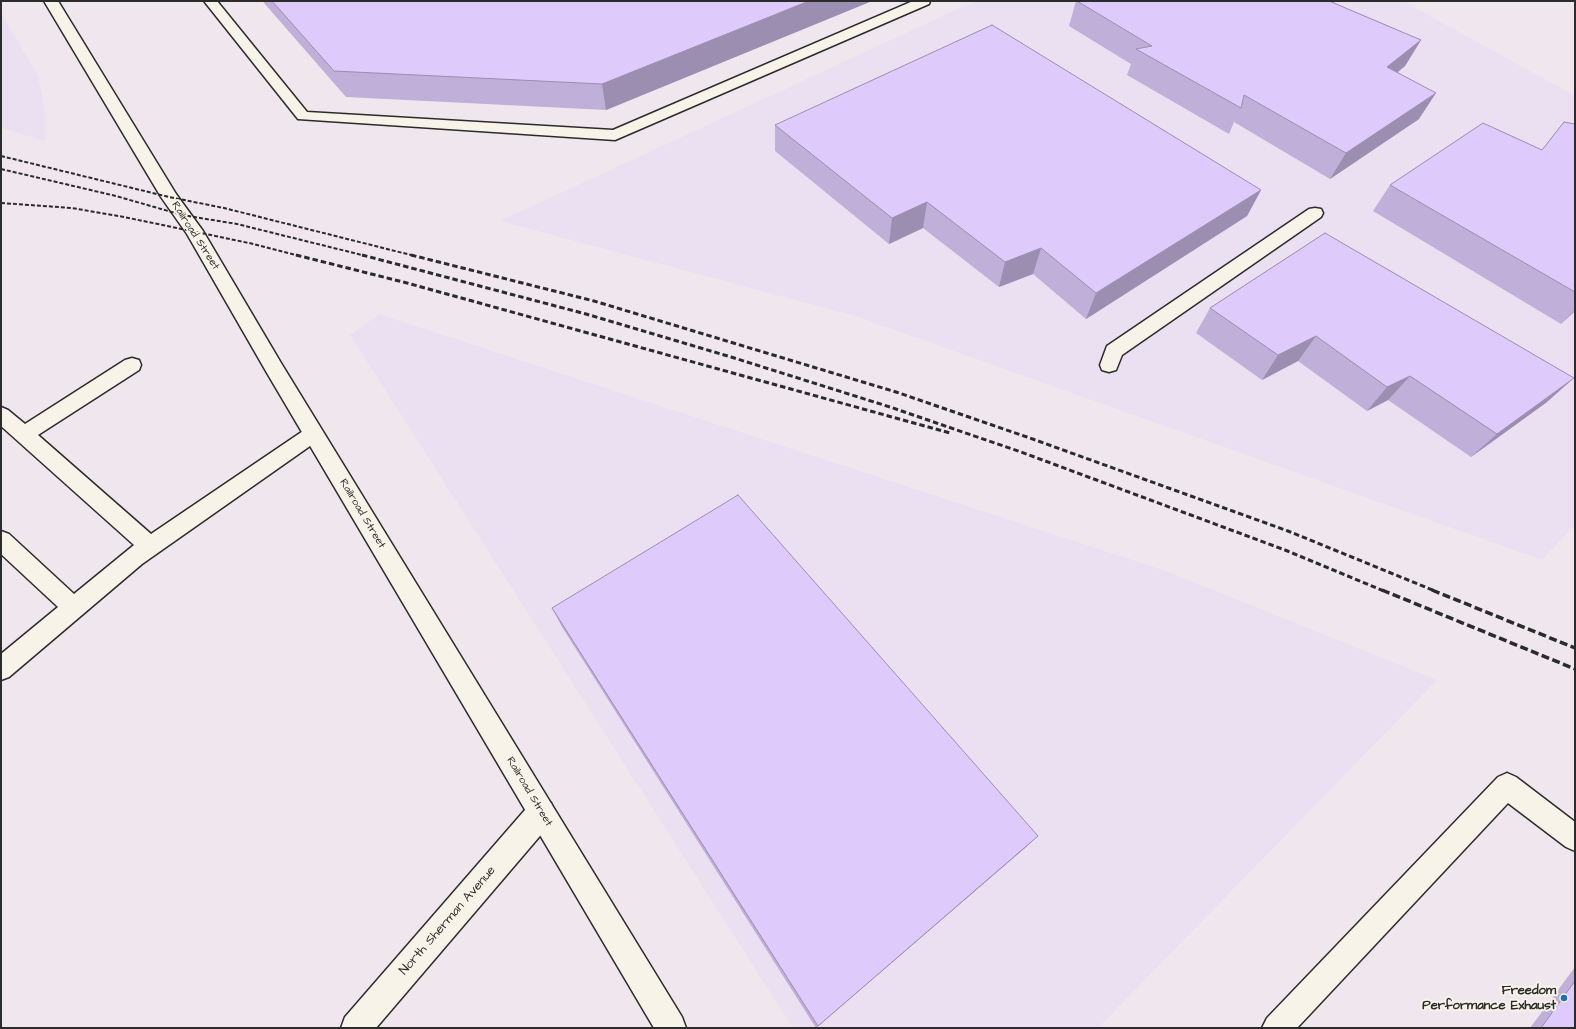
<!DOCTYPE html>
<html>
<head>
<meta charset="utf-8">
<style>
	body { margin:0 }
	#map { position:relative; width:1576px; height:1029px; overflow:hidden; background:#f0e7ee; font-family:"Architects Daughter",sans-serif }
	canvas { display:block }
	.frame { position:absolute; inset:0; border:2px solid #2b2b2b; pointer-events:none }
</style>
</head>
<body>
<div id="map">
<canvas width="1576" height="1029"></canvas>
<div class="frame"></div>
</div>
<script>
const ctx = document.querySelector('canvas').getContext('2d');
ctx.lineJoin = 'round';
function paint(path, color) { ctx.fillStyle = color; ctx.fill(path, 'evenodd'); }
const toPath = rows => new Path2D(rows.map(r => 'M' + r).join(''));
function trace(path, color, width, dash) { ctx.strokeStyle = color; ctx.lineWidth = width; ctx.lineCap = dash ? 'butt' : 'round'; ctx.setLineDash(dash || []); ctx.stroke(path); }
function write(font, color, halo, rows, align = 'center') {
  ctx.font = font + ' "Architects Daughter",sans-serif'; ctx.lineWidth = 4; ctx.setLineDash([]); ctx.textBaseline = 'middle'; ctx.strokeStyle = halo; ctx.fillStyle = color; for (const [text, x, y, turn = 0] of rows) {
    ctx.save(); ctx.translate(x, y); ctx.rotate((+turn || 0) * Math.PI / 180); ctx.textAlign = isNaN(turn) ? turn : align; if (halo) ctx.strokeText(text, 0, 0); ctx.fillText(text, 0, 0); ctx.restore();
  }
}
paint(toPath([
	[975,1,1403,1,1575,96,1575,525,1542,560,855,316,500,221],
	[1,13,38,75,46,119,45,141,1,128],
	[379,314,1166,571,1437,680,1098,1028,793,1028,350,335]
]), '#ebdff2');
const service = toPath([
	[204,1,217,1,307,112,613,130,913,1,930,1,929,4,615,140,298,119,204,1],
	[1315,208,1321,209,1323,213,1321,217,1122,355,1116,370,1109,372,1102,370,1100,365,1107,346,1309,209,1315,208],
	[132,358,139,360,141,365,139,370,38,435,151,534,306,429,313,426,320,429,323,434,320,439,142,564,9,677,1,680,1,654,58,607,1,554,1,531,9,534,74,594,134,545,1,426,1,407,8,410,25,424,125,360,132,358],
	[1507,773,1516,777,1575,822,1575,851,1566,847,1508,803,1297,1028,1262,1028,1267,1018,1498,777,1507,773]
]);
const minor = toPath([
	[541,800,551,803,554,813,551,823,376,1028,341,1028,345,1017,531,803,541,800]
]);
const secondary = toPath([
	[44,1,58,1,176,194,203,231,281,363,682,1017,686,1028,654,1028,267,373,187,234,161,197,44,1]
]);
trace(service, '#2b2b2b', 3);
trace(minor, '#2b2b2b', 3);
trace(secondary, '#2b2b2b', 3);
paint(service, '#f7f3e8');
paint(minor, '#f7f3e8');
paint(secondary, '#f7f3e8');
trace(toPath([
	[1,156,169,197,224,208,415,256],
	[1,169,116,196,182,215,237,224,366,256],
	[1,203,72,208,124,217,249,243,300,256]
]), '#2b2b2b', 2, [4, 2]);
trace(toPath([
	[296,255,407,283,950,433],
	[362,255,586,314,731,357,890,407,1021,452,1285,550,1384,591],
	[411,255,594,301,896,392,1027,437,1288,531,1435,591]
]), '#2b2b2b', 3, [5.5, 3]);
trace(toPath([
	[1382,590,1575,669],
	[1432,590,1575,648]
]), '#2b2b2b', 3.5, [8, 3.5]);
paint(toPath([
	[263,1,872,1,606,110,346,97,264,3],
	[1076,1,1335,1,1334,3,1421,40,1405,66,1397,73,1419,119,1330,179,1234,122,1229,134,1127,75,1131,64,1069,26],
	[1564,122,1575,124,1575,311,1561,324,1373,211,1390,185,1542,150],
	[775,125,1261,190,1247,216,1086,319,1033,274,999,287,923,228,889,244,775,151],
	[1325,233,1547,402,1471,457,1388,400,1367,411,1298,361,1262,380,1196,333,1210,308],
	[552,608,1026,847,816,1028,562,627],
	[1575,967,1575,1028,1530,1028]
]), '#bfafd9');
paint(toPath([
	[809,1,872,1,606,110,602,84],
	[1421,40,1405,66,1371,93,1387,67],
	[1436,93,1419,119,1330,179,1346,153],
	[1261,190,1247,216,1086,319,1096,293],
	[927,202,923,228,889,244,892,218],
	[1041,248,1033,274,999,287,1005,262],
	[1575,310,1575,311,1561,324],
	[1316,336,1298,361,1262,380,1278,355],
	[1410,376,1388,400,1367,411,1387,387],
	[1574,378,1547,402,1471,457,1497,434],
	[1038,836,1026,847,816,1028,818,1026]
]), '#9b8eb0');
const building = toPath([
	[272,1,809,1,602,84,334,71,272,1],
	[1077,1,1329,1,1421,40,1387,67,1436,93,1346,153,1244,95,1241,108,1136,49,1152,46,1077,1],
	[992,25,1261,190,1096,293,1041,248,1005,262,927,202,892,218,775,125,992,25],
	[1564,122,1575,124,1575,292,1390,185,1483,123,1542,150,1564,122],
	[1325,233,1574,378,1497,434,1410,376,1387,387,1316,336,1278,355,1210,308,1325,233],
	[738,495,1038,836,818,1026,552,608,738,495],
	[1575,981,1575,1028,1541,1028,1575,981]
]);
paint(building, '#decbfc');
trace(building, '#9b8eb0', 1);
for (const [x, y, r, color] of [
	[1564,998,4,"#1f6fb2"]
]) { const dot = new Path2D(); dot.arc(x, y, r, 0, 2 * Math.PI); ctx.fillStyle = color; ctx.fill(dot); trace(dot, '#f7f3e8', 1.5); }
write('11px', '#2b2b2b', '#f7f3e8', [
	["Railroad Street",195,236,57],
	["Railroad Street",362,514,59],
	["Railroad Street",529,792,59]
]);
write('13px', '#2b2b2b', '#f7f3e8', [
	["North Sherman Avenue",448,921,-49]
]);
write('bold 13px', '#2b2b2b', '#f7f3e8', [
	["Freedom",1556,991],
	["Performance Exhaust",1556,1006]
], 'right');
</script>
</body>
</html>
